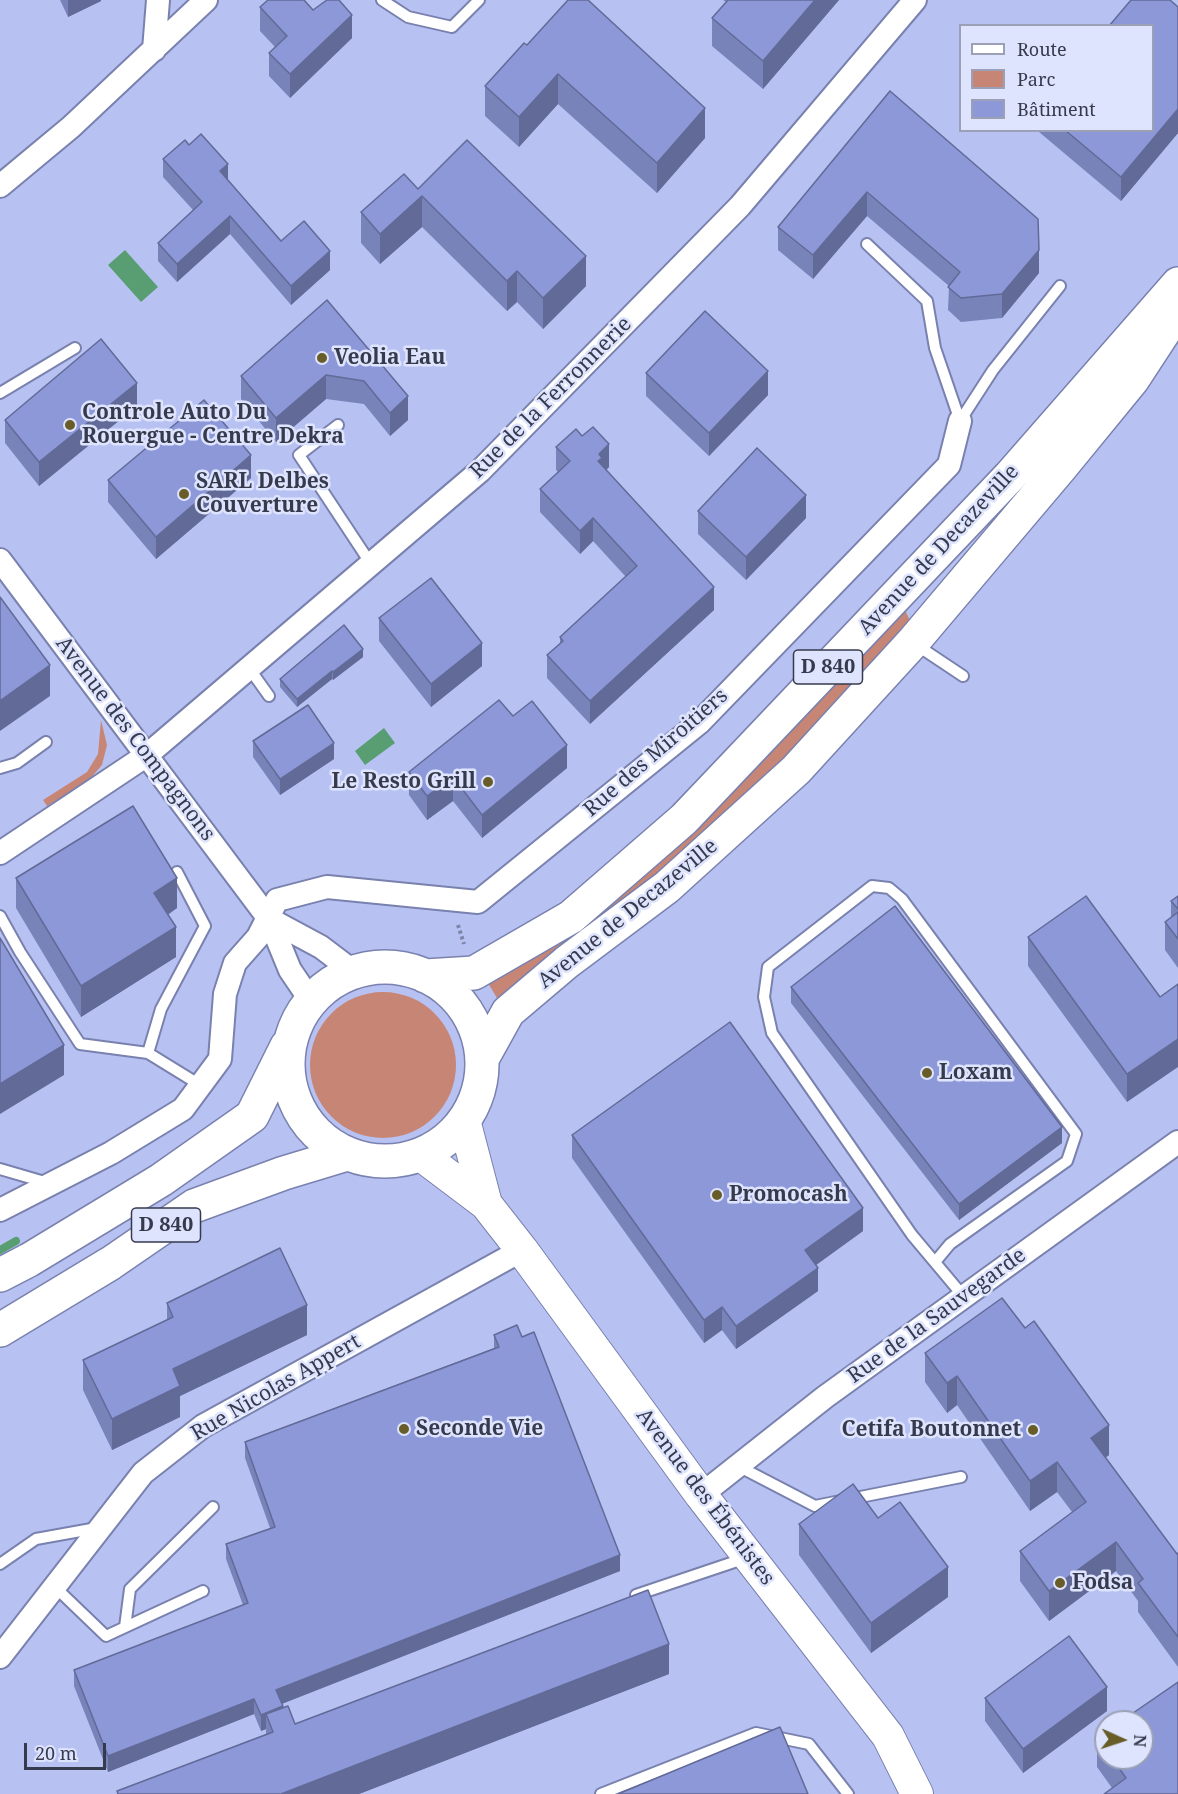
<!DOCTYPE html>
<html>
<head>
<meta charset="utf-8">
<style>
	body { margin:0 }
	#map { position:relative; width:1178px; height:1794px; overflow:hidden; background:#b8c2f2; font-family:"Noto Serif",serif }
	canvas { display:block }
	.legend { position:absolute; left:959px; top:24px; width:195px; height:108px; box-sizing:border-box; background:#dee4fd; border:2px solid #9ba0b7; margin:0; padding:8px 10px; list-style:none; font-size:18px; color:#363a4d }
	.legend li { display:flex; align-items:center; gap:12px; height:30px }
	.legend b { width:30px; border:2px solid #9ba0b7 }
	.north { position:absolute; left:1094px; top:1710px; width:60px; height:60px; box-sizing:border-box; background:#dee4fd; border:2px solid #9ba0b7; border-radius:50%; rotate:93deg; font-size:16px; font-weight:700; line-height:24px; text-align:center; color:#363a4d }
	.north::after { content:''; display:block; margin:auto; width:21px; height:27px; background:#685c29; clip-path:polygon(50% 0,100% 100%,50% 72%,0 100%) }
	.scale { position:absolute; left:24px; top:1743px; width:82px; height:27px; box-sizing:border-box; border:3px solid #363a4d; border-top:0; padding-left:8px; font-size:18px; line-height:21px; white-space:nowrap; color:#363a4d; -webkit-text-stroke:4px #dee4fd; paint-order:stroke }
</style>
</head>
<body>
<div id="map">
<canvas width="1178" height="1794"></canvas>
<ul class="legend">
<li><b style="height:8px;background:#fff"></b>Route</li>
<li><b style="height:16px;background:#c78675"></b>Parc</li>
<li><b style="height:16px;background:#8c98d8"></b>Bâtiment</li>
</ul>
<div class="north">N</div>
<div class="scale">20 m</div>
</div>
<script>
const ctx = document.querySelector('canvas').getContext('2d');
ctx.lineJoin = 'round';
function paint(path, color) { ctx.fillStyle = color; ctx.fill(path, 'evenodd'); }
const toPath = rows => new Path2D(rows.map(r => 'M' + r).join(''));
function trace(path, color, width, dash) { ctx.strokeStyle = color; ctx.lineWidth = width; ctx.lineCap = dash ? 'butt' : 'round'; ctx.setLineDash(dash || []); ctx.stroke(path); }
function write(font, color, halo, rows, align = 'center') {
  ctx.font = font + ' "Noto Serif",serif'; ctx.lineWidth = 5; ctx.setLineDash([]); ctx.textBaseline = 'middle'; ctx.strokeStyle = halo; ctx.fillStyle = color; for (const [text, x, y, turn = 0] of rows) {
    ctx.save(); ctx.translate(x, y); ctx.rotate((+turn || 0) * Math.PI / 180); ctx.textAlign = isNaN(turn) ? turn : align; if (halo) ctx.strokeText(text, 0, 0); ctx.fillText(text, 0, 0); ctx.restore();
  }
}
paint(toPath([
	[905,610,911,623,843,702,695,844,500,1003,485,978],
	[101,720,107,745,102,765,89,780,47,806,43,800,87,772,98,754],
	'310 1065a73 73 0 1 1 146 0a73 73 0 1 1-146 0Z'
]), '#c78675');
paint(toPath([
	[125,250,158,287,141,302,108,265],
	[384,728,395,743,365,765,355,751]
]), '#599d73');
trace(toPath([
	[0,1250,16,1241]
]), '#599d73', 8);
const lane = toPath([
	[382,0,408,17,452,27,479,0],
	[867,244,927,301,935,348,960,421],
	[0,393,75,348],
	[960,421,993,370,1060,286],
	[338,425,299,455,371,564],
	[915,644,963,676],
	[249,668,269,696],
	[0,768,17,763,46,742],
	[177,872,205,926,161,1009,148,1053,200,1085],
	[0,916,20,952,80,1044,148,1053],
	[0,1169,48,1183],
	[935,1262,950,1244,1067,1161,1076,1134,902,899,889,888,872,886,768,967,764,997,772,1033,912,1235,964,1297],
	[738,1466,815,1506,961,1477],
	[0,1564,36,1539,97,1528],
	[55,1587,106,1636,203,1591],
	[636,1595,746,1558],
	[125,1627,130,1589,213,1507],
	[601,1794,756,1733,809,1744,848,1794]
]);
const street = toPath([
	[154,50,158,0],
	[0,186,71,127,206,0],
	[0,560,269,919,290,970,311,1001],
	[0,853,147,755,480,471,740,206,915,0],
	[269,919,321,947,354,972],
	[0,1210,111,1153,183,1109,220,1059,225,994,235,963,258,937,277,900,327,887,478,902,699,723,949,465,960,421],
	[701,1495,825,1397,1178,1142],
	[0,1657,143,1473,203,1426,522,1250]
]);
const secondary = toPath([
	[464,1120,486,1204],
	[421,1155,486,1204,522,1250,701,1495,888,1736,917,1794]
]);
const primary = toPath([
	'288 1064a97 97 0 1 1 194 0a97 97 0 1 1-194 0Z',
	[425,976,474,973,571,917,684,819,1010,476,1178,284],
	[482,1059,508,1012,567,962,667,887,796,770,913,642,1061,467,1133,379,1178,310],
	[0,1275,29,1260,161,1180,252,1116,287,1046],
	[0,1330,111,1263,194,1206,284,1173,347,1154]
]);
trace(lane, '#7981ae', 14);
trace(street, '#7981ae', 26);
trace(secondary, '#7981ae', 34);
trace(primary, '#7981ae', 36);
trace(toPath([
	[458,925,464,944]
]), '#7d84a7', 4, [3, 3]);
trace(lane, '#fff', 10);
trace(street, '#fff', 22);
trace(secondary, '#fff', 32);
trace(primary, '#fff', 33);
paint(toPath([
	[60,0,101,0,101,1,68,17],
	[723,0,839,0,763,89,712,46,712,18,726,2],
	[1131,0,1170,0,1178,7,1178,133,1121,201,1039,132,1039,130,1152,130,1152,26,1109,26],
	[260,7,313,10,352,38,290,98,269,76,269,53,275,47,260,31],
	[527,45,705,138,657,193,558,104,519,147,485,116,485,86],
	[890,91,1039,273,1002,318,961,322,948,310,949,286,867,216,813,279,778,250,778,227],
	[189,145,228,181,281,241,330,270,291,305,230,234,177,282,158,261,158,243,193,210,163,177,163,159],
	[418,189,586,286,543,329,517,302,507,311,422,227,380,264,361,243,361,212],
	[327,300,408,420,390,436,364,404,326,399,276,442,241,399,241,376],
	[646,373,768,395,709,456,646,396],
	[137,406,39,486,5,443,5,420],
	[556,447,609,467,606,470,714,610,590,724,547,678,547,655,560,643,560,637,626,577,593,541,580,554,540,512,540,489,558,472,556,470],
	[251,478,156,559,108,502,108,480],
	[698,511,806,518,746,580,698,534],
	[379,618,482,666,431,707,379,641],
	[363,657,333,680,332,679,297,707,280,687,280,679],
	[513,716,567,768,482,838,453,801,427,820,409,795,409,772],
	[253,741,334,759,280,795,253,757],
	[16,878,177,908,168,915,176,957,81,1017,16,908],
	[1178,896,1178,968,1165,950,1165,922,1171,917,1171,901],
	[1028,937,1160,997,1127,1102,1028,966],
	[791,987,1062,1143,959,1220,791,1003],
	[572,1135,863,1231,816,1265,818,1291,736,1349,722,1330,704,1343,572,1158],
	[167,1303,307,1335,180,1396,180,1417,112,1450,83,1390,83,1360,167,1320],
	[494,1335,620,1571,282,1704,283,1708,295,1724,669,1674,359,1794,117,1794,117,1791,266,1734,266,1729,261,1731,254,1714,108,1772,74,1686,74,1670,243,1605,226,1559,226,1544,270,1528,245,1458,245,1442,494,1348],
	[925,1353,1109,1455,1105,1458,1177,1554,1178,1553,1178,1667,1138,1612,1138,1601,1116,1571,1049,1621,1020,1581,1020,1551,1072,1512,1057,1492,1030,1511,957,1405,947,1413,925,1382],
	[878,1518,948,1597,871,1653,799,1555,799,1524],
	[985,1698,1107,1711,1023,1773,985,1721],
	[1106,1732,1106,1758,1142,1758,1178,1794,1112,1788,1097,1767,1097,1738]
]), '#7883ba');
paint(toPath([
	[68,0,101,0,101,1,68,17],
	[815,0,839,0,763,89,763,61],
	[352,15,352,38,290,98,290,74],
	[558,74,558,104,519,147,519,117],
	[705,108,705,138,657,193,657,163],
	[1178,109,1178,133,1121,201,1121,177],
	[228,164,228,183,220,171],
	[867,192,867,216,813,279,813,255],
	[422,196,422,227,380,264,380,234],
	[230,216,230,234,177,282,177,264],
	[1039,250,1039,273,1002,318,1002,294],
	[330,251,330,270,291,305,291,286],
	[586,256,586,286,543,329,543,298],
	[517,271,517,302,507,311,507,281],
	[768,371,768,395,709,456,709,433],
	[326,375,326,399,276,442,276,418],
	[137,383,137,406,39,486,39,462],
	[408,396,408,420,390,436,390,413],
	[609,444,609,467,602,474,598,484,599,454],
	[251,455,251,478,156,559,156,537],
	[806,495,806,518,746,580,746,557],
	[593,518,593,541,580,554,580,531],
	[714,587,714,610,590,724,590,701],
	[482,643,482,666,431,707,431,684],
	[363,649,363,657,333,680,333,672],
	[50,665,50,696,0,731,0,701],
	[332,671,332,679,297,707,297,699],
	[334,743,334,759,280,795,280,779],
	[567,745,567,768,482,838,482,815],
	[453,777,453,801,427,820,427,796],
	[177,878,177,908,154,923,154,893],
	[176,927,176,957,81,1017,81,986],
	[1178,1039,1178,1067,1127,1102,1127,1074],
	[64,1045,64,1075,0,1114,0,1084],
	[1062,1127,1062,1143,959,1220,959,1204],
	[863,1208,863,1231,805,1273,805,1250],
	[818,1268,818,1291,736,1349,736,1326],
	[307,1305,307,1335,180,1396,180,1417,112,1450,112,1419,173,1369],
	[722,1307,722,1330,704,1343,704,1320],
	[957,1376,957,1405,947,1413,947,1383],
	[1109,1425,1109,1455,1091,1468,1091,1438],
	[1057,1462,1057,1492,1030,1511,1030,1481],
	[1116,1542,1116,1571,1049,1621,1049,1591],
	[620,1555,620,1571,276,1706,276,1690],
	[948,1567,948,1597,871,1653,871,1623],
	[669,1644,669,1674,359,1794,281,1794],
	[1107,1687,1107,1711,1023,1773,1023,1749],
	[254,1699,254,1714,108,1772,108,1756],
	[283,1706,283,1722,266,1714,266,1729,261,1731,261,1715]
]), '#626a97');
const building = toPath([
	[268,0,304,0,313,10,327,0,339,0,352,15,290,74,269,53,287,36,260,7,268,0],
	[568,0,588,0,705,108,657,163,558,74,519,117,485,86,524,43,527,45,568,0],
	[728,0,815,0,763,61,712,18,728,0],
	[1131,0,1170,0,1178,7,1178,109,1121,177,1065,130,1152,130,1152,26,1109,26,1131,0],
	[890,91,1038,219,1039,250,1002,294,961,298,948,287,960,272,867,192,813,255,778,227,890,91],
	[201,134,228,164,220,171,281,241,304,221,330,251,291,286,230,216,177,264,158,243,202,202,163,159,185,140,189,145,201,134],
	[467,140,586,256,543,298,517,271,507,281,422,196,380,234,361,212,404,174,418,189,467,140],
	[327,300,408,396,390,413,364,381,326,375,276,418,241,376,327,300],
	[705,311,768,371,709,433,646,373,705,311],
	[101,339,137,383,39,462,5,420,101,339],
	[204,400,251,455,156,537,108,480,204,400],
	[593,427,609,444,599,454,602,458,598,461,714,587,590,701,547,655,563,641,560,637,637,566,593,518,580,531,540,489,570,461,556,447,576,429,582,436,593,427],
	[757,448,806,495,746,557,698,511,757,448],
	[431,578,482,643,431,684,379,618,431,578],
	[0,597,50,665,0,701,0,597],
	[344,625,363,649,333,672,332,671,297,699,280,679,344,625],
	[499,700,513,716,532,701,567,745,482,815,453,777,427,796,409,772,499,700],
	[308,705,334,743,280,779,253,741,308,705],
	[133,806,177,878,154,893,176,927,81,986,16,878,133,806],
	[1086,896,1160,997,1178,984,1178,1039,1127,1074,1028,937,1086,896],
	[1178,896,1178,909,1171,901,1178,896],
	[895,906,1062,1127,959,1204,791,987,895,906],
	[1178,912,1178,939,1165,922,1178,912],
	[0,938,64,1045,0,1084,0,938],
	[730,1022,863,1208,805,1250,818,1268,736,1326,722,1307,704,1320,572,1135,730,1022],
	[280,1248,307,1305,173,1369,180,1386,112,1419,83,1360,173,1317,167,1303,280,1248],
	[1002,1298,1025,1328,1034,1321,1109,1425,1091,1438,1177,1554,1178,1553,1178,1637,1138,1583,1143,1579,1116,1542,1049,1591,1020,1551,1086,1502,1057,1462,1030,1481,957,1376,947,1383,925,1353,1002,1298],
	[517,1325,522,1337,534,1332,620,1555,276,1690,283,1706,261,1715,254,1699,108,1756,74,1670,248,1603,226,1544,275,1527,245,1442,499,1347,494,1335,517,1325],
	[853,1484,878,1518,900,1502,948,1567,871,1623,799,1524,853,1484],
	[648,1590,669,1644,281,1794,118,1794,117,1791,273,1732,266,1714,288,1706,295,1724,648,1590],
	[1069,1636,1107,1687,1023,1749,985,1698,1069,1636],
	[1178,1682,1178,1794,1104,1794,1126,1778,1112,1758,1142,1758,1142,1722,1120,1722,1178,1682],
	[780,1727,808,1794,618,1794,780,1727],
	[1106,1732,1106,1750,1097,1738,1106,1732]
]);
paint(building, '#8c98d8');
trace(building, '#626a97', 1.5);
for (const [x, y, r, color] of [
	[322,358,6,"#685c29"],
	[70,425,6,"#685c29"],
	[184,494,6,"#685c29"],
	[488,782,6,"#685c29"],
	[927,1073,6,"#685c29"],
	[717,1195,6,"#685c29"],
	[404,1429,6,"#685c29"],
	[1033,1430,6,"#685c29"],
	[1060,1583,6,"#685c29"]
]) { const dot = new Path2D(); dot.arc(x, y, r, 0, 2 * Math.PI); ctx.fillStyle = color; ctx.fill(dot); trace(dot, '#dee4fd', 2); }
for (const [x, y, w] of [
	[828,667,69],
	[166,1225,69]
]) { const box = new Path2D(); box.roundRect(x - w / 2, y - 17, w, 34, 4.5); ctx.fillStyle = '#dee4fd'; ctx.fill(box); trace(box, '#363a4d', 1.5); }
write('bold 20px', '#363a4d', null, [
	["D 840",828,667],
	["D 840",166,1225]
]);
write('bold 21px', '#363a4d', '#dee4fd', [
	["Veolia Eau",334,358],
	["Controle Auto Du",82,413],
	["Rouergue - Centre Dekra",82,437],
	["SARL Delbes",196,482],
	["Couverture",196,506],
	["Le Resto Grill",476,782,"right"],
	["Loxam",939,1073],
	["Promocash",729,1195],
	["Seconde Vie",416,1429],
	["Cetifa Boutonnet",1021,1430,"right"],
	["Fodsa",1072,1583]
], 'left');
write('21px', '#363a4d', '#dee4fd', [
	["Rue de la Ferronnerie",551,398,-45],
	["Avenue de Decazeville",939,550,-47],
	["Avenue des Compagnons",135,739,53],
	["Rue des Miroitiers",656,753,-41],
	["Avenue de Decazeville",628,914,-39],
	["Rue de la Sauvegarde",937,1316,-36],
	["Rue Nicolas Appert",276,1388,-30],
	["Avenue des Ébénistes",705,1497,53]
]);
</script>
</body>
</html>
